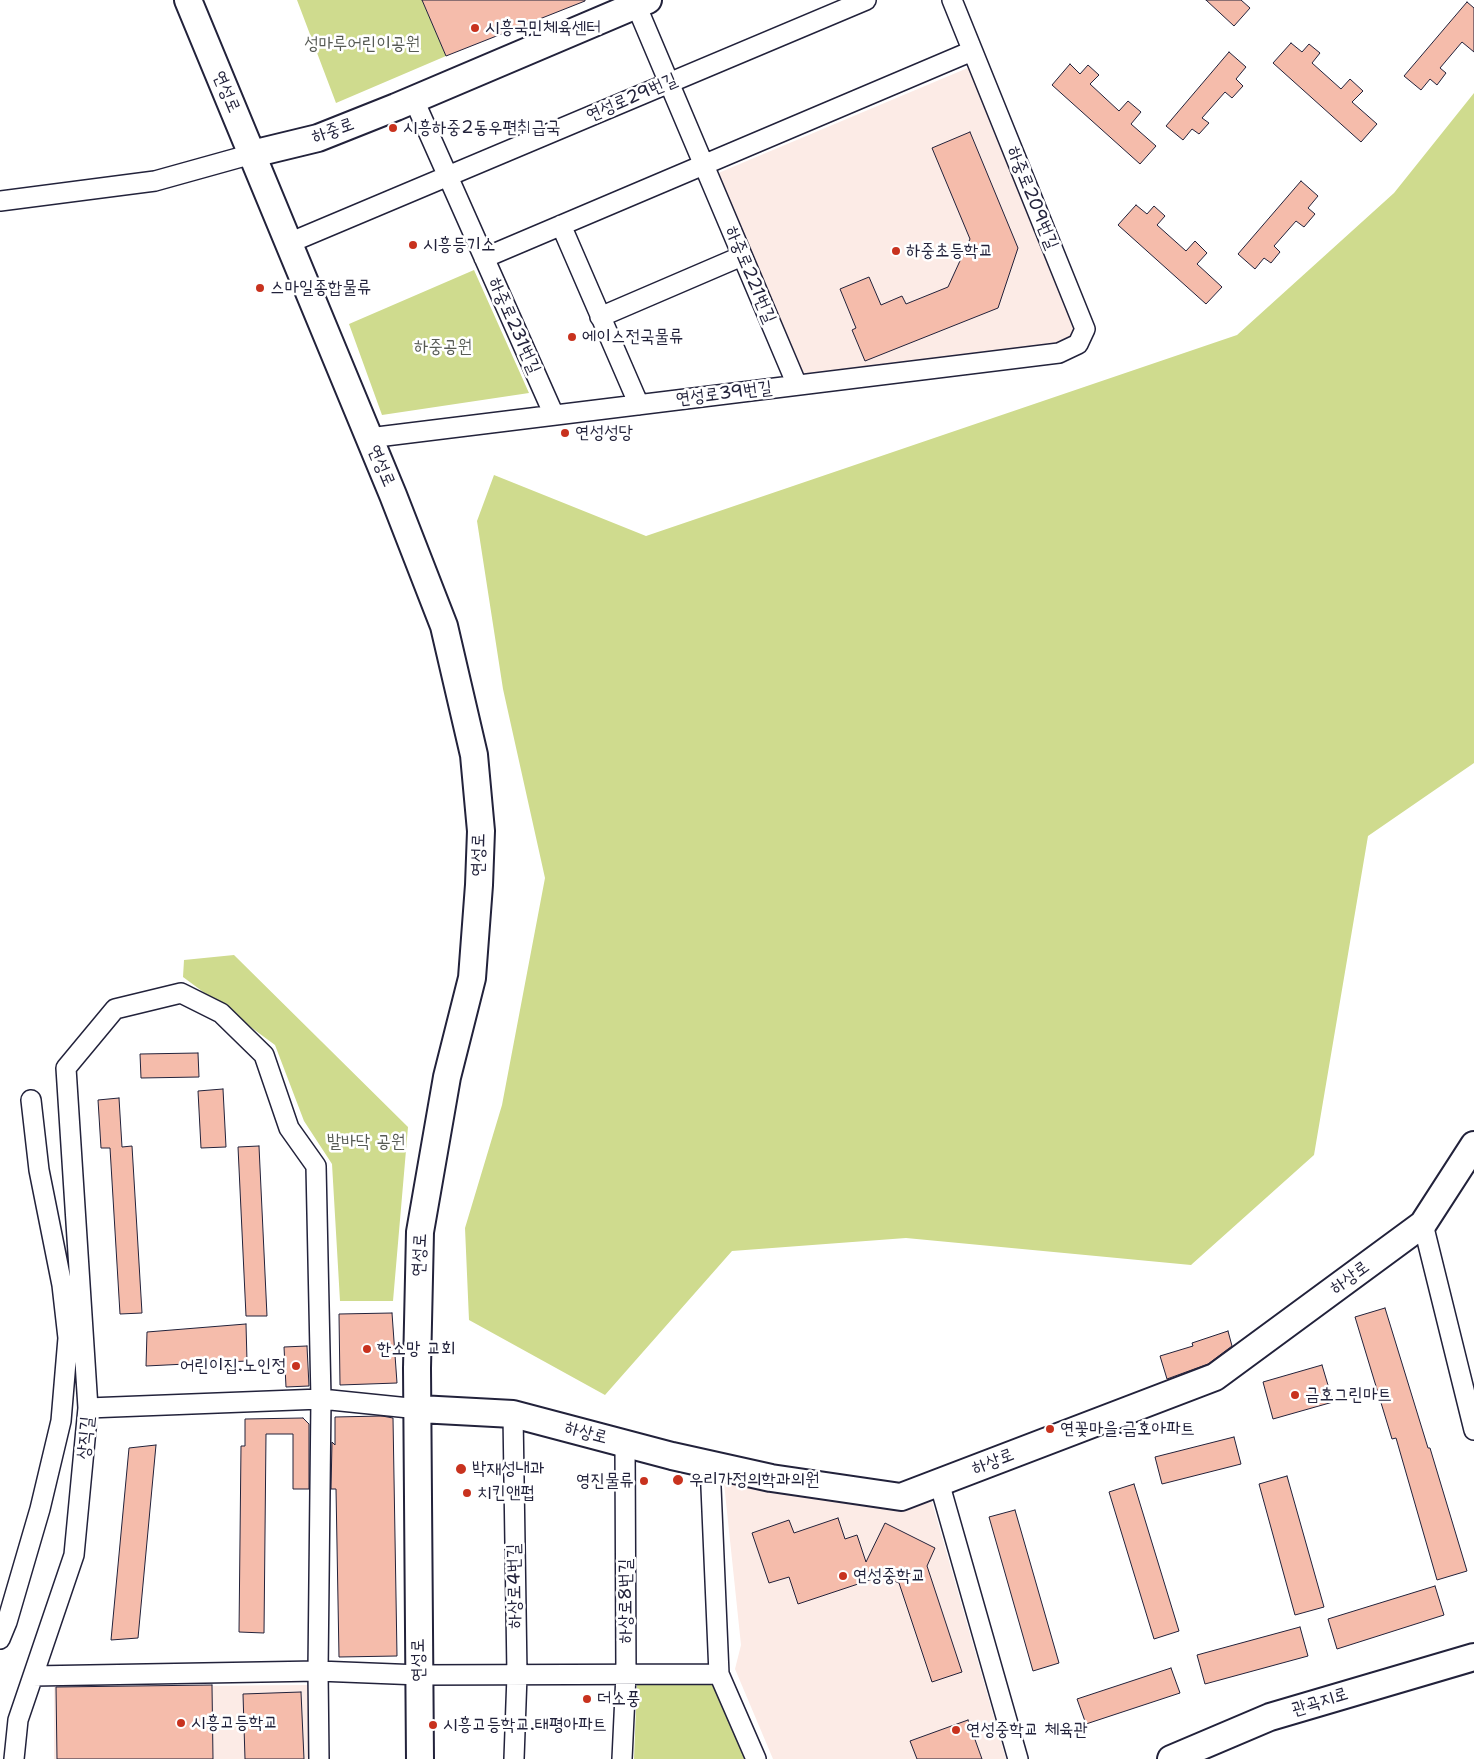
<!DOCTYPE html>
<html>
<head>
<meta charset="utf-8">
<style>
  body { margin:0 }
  canvas { display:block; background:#fff }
</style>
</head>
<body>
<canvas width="1474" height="1759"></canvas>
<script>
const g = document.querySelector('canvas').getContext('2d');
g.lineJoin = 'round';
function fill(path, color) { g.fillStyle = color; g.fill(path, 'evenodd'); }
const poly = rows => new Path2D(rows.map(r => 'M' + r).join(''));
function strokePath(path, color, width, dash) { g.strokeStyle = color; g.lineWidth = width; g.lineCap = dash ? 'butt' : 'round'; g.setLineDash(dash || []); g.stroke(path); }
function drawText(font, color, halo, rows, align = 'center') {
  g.font = font + ' "Shantell Sans","Poor Story",sans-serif'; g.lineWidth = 5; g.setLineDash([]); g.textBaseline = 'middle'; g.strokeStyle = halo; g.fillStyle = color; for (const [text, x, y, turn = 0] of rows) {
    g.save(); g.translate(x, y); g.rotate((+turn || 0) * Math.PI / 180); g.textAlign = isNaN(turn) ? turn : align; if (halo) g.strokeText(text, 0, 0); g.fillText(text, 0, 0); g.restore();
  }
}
fill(poly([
  [970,67,1076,329,1075,334,1054,346,799,376,716,174],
  [724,1483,889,1507,932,1502,1006,1759,773,1759,735,1669,741,1645],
  [309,1685,309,1759,54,1759,54,1687]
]), '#fcebe6');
fill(poly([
  [297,0,422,0,446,56,336,103],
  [1474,93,1474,763,1368,836,1314,1155,1191,1265,906,1238,732,1251,605,1395,469,1320,465,1228,502,1105,545,878,503,689,477,521,494,475,646,536,1237,335,1394,193],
  [474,270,529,393,382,415,349,324],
  [234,955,408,1127,393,1301,340,1301,332,1164,304,1121,275,1045,183,977,184,960],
  [713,1681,745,1759,634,1759,637,1683]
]), '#cfdb8e');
const building = poly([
  [422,0,585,0,585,1,446,56,422,0],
  [1206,0,1241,0,1250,8,1234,26,1206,0],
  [1467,2,1474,8,1474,52,1462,42,1440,68,1446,73,1437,85,1430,79,1421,90,1404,76,1467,2],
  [1291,43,1302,52,1309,44,1320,53,1312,63,1341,89,1350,79,1363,91,1352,102,1377,124,1361,142,1273,63,1291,43],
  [1229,52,1246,67,1236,79,1243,86,1232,98,1225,92,1202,118,1209,123,1199,134,1192,129,1183,140,1166,126,1229,52],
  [1070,64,1080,74,1088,65,1099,75,1090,84,1119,111,1128,101,1141,112,1131,124,1156,146,1140,164,1052,85,1070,64],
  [970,132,1018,248,998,308,865,361,852,330,856,328,840,289,869,277,881,305,902,296,906,304,948,287,970,239,932,148,970,132],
  [1301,181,1318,196,1308,208,1315,214,1304,227,1296,221,1274,246,1280,252,1271,263,1264,258,1255,269,1238,254,1301,181],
  [1136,205,1147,214,1154,206,1165,216,1157,225,1186,251,1195,241,1207,253,1197,264,1222,287,1206,304,1118,225,1136,205],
  [198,1053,199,1077,141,1078,140,1054,198,1053],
  [223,1089,226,1147,201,1148,198,1091,223,1089],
  [119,1098,122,1147,132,1146,142,1313,120,1314,110,1148,101,1148,98,1100,119,1098],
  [259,1146,267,1316,246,1316,238,1147,259,1146],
  [1385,1308,1428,1448,1430,1448,1467,1571,1437,1580,1396,1438,1392,1439,1355,1317,1385,1308],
  [392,1313,397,1383,340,1385,339,1314,392,1313],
  [246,1324,247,1361,146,1366,147,1332,246,1324],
  [1228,1331,1232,1346,1208,1364,1167,1379,1160,1356,1193,1346,1192,1343,1228,1331],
  [307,1346,309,1386,286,1387,284,1347,307,1346],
  [1322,1365,1333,1402,1273,1419,1263,1382,1322,1365],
  [382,1416,393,1418,397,1656,339,1657,336,1489,331,1489,332,1442,335,1445,335,1417,382,1416],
  [303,1418,309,1424,309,1489,293,1489,293,1434,266,1434,264,1633,239,1632,241,1446,245,1446,245,1419,303,1418],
  [1234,1437,1241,1464,1162,1484,1155,1457,1234,1437],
  [156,1445,138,1638,111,1640,129,1448,156,1445],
  [1287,1476,1324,1607,1295,1615,1259,1484,1287,1476],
  [1134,1484,1179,1631,1154,1639,1109,1492,1134,1484],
  [1015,1510,1059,1663,1033,1671,989,1517,1015,1510],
  [838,1518,845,1539,857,1535,866,1562,885,1523,935,1548,927,1566,962,1672,932,1682,899,1583,882,1576,798,1604,789,1577,769,1583,752,1533,789,1520,794,1533,838,1518],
  [1435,1586,1444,1615,1337,1649,1328,1619,1435,1586],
  [1300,1627,1308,1656,1205,1684,1197,1655,1300,1627],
  [1171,1668,1180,1693,1086,1724,1077,1699,1171,1668],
  [212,1685,213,1759,57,1759,56,1687,212,1685],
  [301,1692,304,1759,245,1759,243,1694,301,1692],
  [968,1720,982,1759,917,1759,910,1741,968,1720]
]);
fill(building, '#f5bcab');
strokePath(building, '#22223b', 1);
const street = poly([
  [634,0,797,385],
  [414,100,554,415],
  [0,201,155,181,252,154],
  [561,225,639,405],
  [289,243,866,0],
  [484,258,972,51],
  [600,317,742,256],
  [369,438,1059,353,1078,344,1085,329,952,0],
  [1423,1224,1474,1430],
  [88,1408,321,1399,419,1409],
  [513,1414,517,1675,514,1759],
  [939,1482,1018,1759],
  [0,1639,7,1622,40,1509,61,1421,68,1338,62,1285,39,1170,31,1100],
  [719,1674,756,1759],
  [14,1759,18,1720,74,1555,88,1408,66,1068,115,1009,181,993,221,1013,264,1055,289,1128,316,1166,321,1399,318,1671,33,1676],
  [319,1759,318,1671,420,1675,719,1674,710,1464],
  [622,1759,626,1674,625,1443]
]);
const secondary = poly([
  [188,0,393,495,444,626,474,755,481,831,479,885,472,978,447,1077,420,1232,417,1368,420,1759],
  [252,154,318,138,396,107,648,0],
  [419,1409,513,1414,672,1456,771,1478,901,1497,1215,1377,1423,1224,1474,1145],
  [1171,1759,1270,1717,1474,1657]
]);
strokePath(street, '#22223b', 22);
strokePath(secondary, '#22223b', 30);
strokePath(street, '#fff', 19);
strokePath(secondary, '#fff', 26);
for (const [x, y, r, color] of [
  [475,28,5,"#c8321e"],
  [393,128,5,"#c8321e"],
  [413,245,5,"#c8321e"],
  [896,251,5,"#c8321e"],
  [260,288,5,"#c8321e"],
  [572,337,5,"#c8321e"],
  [565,433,5,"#c8321e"],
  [367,1349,5,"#c8321e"],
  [296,1366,5,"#c8321e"],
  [1295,1395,5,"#c8321e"],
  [1050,1429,5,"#c8321e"],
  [461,1469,6,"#c8321e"],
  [678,1480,6,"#c8321e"],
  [644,1481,5,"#c8321e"],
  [467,1493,5,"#c8321e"],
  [843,1576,5,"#c8321e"],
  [587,1699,5,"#c8321e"],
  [181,1723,5,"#c8321e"],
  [433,1725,5,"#c8321e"],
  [956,1730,5,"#c8321e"]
]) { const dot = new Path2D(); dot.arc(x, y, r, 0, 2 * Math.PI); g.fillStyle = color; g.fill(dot); strokePath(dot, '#fff', 2); }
drawText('18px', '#22223b', '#fff', [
  ["시흥국민체육센터",485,28],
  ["시흥하중2동우편취급국",403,128],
  ["시흥등기소",423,245],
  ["하중초등학교",906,251],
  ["스마일종합물류",270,288],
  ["에이스전국물류",582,337],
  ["연성성당",575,433],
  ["한소망 교회",377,1349],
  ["어린이집.노인정",286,1366,"right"],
  ["금호그린마트",1305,1395],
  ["연꽃마을.금호아파트",1060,1429],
  ["박재성내과",472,1469],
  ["우리가정의학과의원",689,1480],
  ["영진물류",634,1481,"right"],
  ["치킨앤펍",477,1493],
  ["연성중학교",853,1576],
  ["더소풍",597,1699],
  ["시흥고등학교",191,1723],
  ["시흥고등학교.태평아파트",443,1725],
  ["연성중학교 체육관",966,1730]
], 'left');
drawText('18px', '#565a54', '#fff', [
  ["성마루어린이공원",362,44],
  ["하중공원",443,347],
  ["발바닥 공원",366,1142]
]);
drawText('18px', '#22223b', '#fff', [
  ["연성로",226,92,67],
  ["연성로29번길",632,98,-23],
  ["하중로",333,131,-20],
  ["하중로209번길",1032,198,68],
  ["하중로221번길",750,275,67],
  ["하중로231번길",514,326,66],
  ["연성로39번길",724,394,-7],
  ["연성로",381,466,67],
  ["연성로",479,855,-89],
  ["연성로",420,1255,-87],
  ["하상로",1350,1278,-36],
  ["하상로",586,1433,15],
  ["상직길",86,1438,-84],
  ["하상로",993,1462,-21],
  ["하상로4번길",515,1586,-91],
  ["하상로8번길",626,1601,-90],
  ["연성로",419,1660,-91],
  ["관곡지로",1320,1702,-17]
]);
</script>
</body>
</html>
